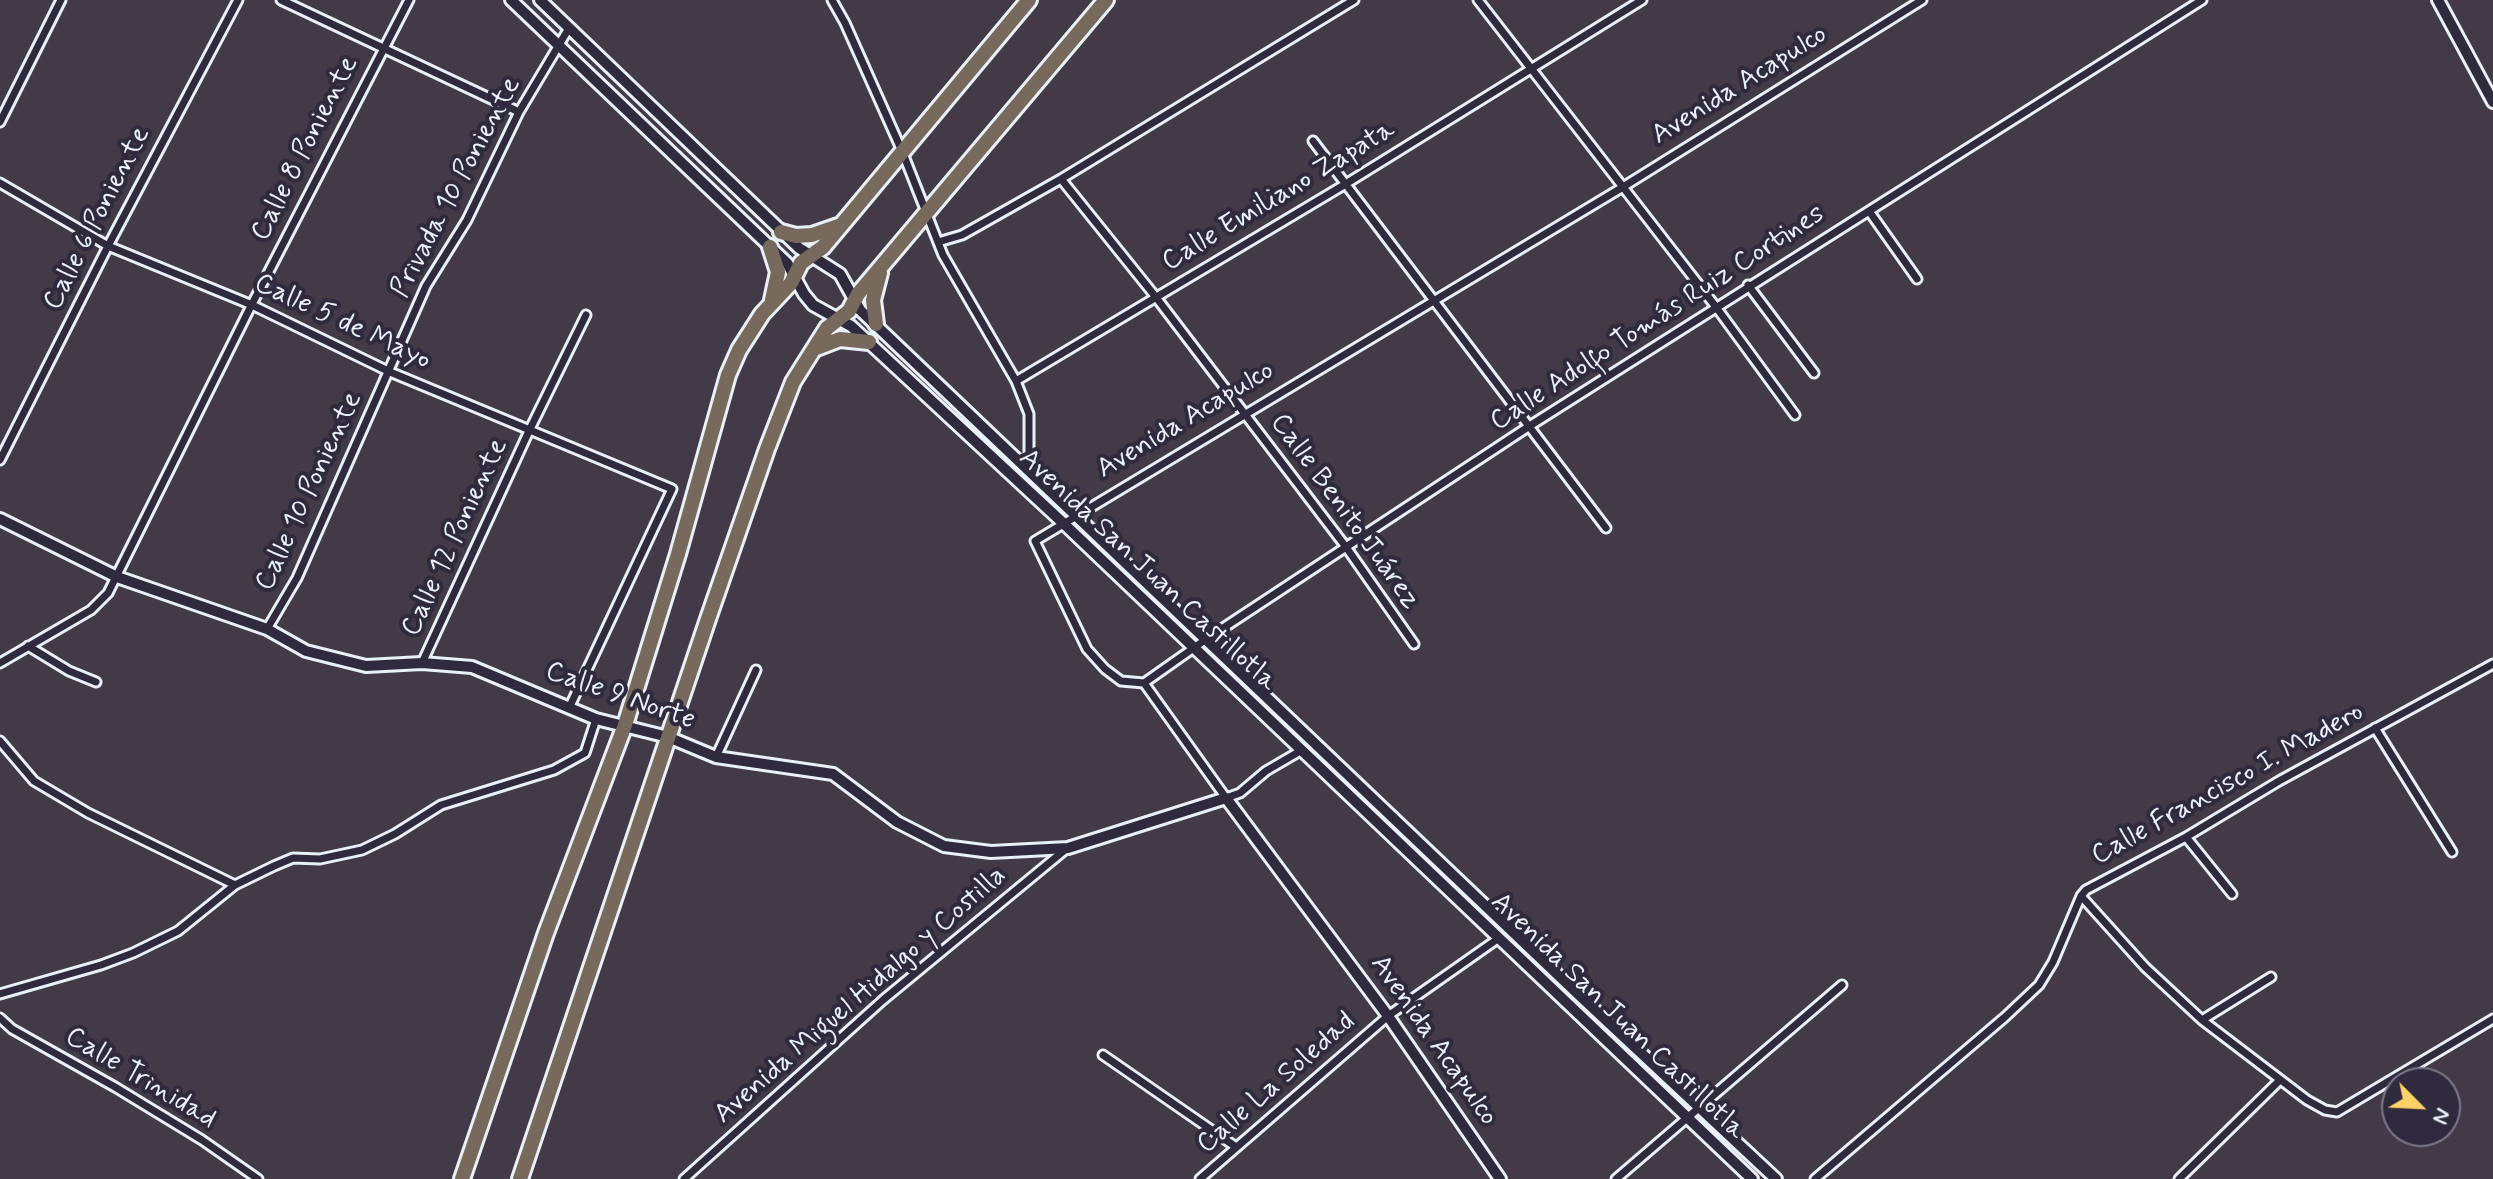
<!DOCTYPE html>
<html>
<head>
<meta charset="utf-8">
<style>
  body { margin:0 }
  #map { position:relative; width:2493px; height:1179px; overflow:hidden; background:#433a47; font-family:Mynerve,sans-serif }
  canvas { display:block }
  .north { position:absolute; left:2381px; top:1067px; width:80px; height:80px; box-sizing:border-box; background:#2f2a3d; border:2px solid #797a88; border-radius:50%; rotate:114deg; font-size:22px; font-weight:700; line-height:32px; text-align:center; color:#e8f1f8 }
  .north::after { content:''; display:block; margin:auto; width:28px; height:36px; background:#ffd166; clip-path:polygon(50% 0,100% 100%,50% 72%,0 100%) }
</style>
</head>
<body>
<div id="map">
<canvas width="2493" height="1179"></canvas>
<div class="north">N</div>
</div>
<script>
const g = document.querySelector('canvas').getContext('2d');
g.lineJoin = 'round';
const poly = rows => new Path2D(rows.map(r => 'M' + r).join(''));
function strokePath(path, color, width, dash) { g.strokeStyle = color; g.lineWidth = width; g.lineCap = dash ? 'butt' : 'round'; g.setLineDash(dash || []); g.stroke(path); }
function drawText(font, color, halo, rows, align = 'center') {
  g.font = font + ' Mynerve,sans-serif'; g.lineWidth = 8; g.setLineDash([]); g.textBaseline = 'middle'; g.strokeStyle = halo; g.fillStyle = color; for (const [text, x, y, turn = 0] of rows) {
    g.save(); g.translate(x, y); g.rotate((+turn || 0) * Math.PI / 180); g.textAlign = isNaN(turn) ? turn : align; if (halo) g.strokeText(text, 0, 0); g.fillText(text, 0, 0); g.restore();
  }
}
const street = poly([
  [281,0,519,112],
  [832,0,845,23,902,151,943,255,1016,381,1029,414,1029,471],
  [1478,0,1716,307,1795,415],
  [0,122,61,0],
  [1313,141,1606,528],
  [1061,179,1155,296,1346,547,1414,644],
  [0,183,108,246,252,305,390,372,672,489,570,706],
  [1869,211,1917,279],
  [938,242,962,235,1061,179,1354,0],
  [1748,285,1814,373],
  [1016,381,1344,185,1642,0],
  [0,460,108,246,238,0],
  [267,629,297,578,426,286,467,220,519,112,569,28],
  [28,646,69,671,96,682],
  [0,663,91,610,108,593,249,310,409,0],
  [422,663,529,431,586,315],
  [1144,683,1205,640,1528,427,2202,0],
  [1144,683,1121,681,1105,669,1087,649,1035,541,1623,187,1922,0],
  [1144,683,1226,798,1240,793,1266,771,1302,750],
  [2375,728,2452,852],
  [0,741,34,781,88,813,235,885],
  [716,757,756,670],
  [2186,837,2232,894],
  [2081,896,2145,967,2202,1020,2307,1100,2325,1110,2337,1112,2493,1019],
  [0,994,101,965,133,953,178,931,235,885,274,866,293,858,320,859,362,850,395,834,441,805,554,770,585,753,596,719],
  [0,1018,12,1029,115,1087,202,1140,258,1179],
  [2202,1020,2271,977],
  [1103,1055,1236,1147],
  [684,1179,883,1000,1066,849],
  [1200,1179,1388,1016,1499,938],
  [1616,1179,1842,985],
  [1815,1179,2005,1017,2039,985,2053,962,2081,896,2086,890,2186,837,2279,781,2493,664],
  [2179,1179,2280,1080]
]);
const secondary = poly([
  [511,0,787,263,804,294,813,305,851,326,1062,522,1752,1179],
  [540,0,799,248,840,274,860,310,1580,996,1776,1179],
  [2438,0,2493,102],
  [0,519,117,577,267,629,306,651,366,666,422,663,472,667,596,719,668,737,716,757,833,774,897,822,944,846,991,852,1068,848,1226,798,1388,1016,1500,1179]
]);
const highway = poly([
  [781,232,796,236,812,235,838,226],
  [770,247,778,272,772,300],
  [876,324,873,300,880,273],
  [814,349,840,339,869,342],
  [462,1179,546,933,625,725,678,554,728,375,739,350,762,314,791,283,801,263,823,247,1029,0],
  [520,1179,708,619,767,449,793,382,827,328,849,311,858,294,1106,0]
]);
strokePath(street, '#e8f1f8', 13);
strokePath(secondary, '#e8f1f8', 16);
strokePath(highway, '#e8f1f8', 20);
strokePath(street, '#2f2a3d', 7);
strokePath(secondary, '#2f2a3d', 10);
strokePath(highway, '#77695c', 14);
drawText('28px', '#e8f1f8', '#2f2a3d', [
  ["Avenida Acapulco",1740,86,-32],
  ["Calle 8 Poniente",306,149,-63],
  ["Privada 10 Poniente",457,188,-62],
  ["Calle Emiliano Zapata",1279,197,-31],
  ["Calle 6 Poniente",98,219,-63],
  ["Calle Adolfo Tomás Ruiz Cortines",1658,319,-33],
  ["Calle 5 de Mayo",342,323,25],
  ["Avenida Acapulco",1186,421,-31],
  ["Calle 10 Poniente",310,492,-65],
  ["Calle Benito Juárez",1344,512,54],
  ["Calle 12 Poniente",456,538,-65],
  ["Avenida San Juan Castillotla",1147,571,43],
  ["Calle 9 Norte",620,697,19],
  ["Calle Francisco I. Madero",2228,785,-29],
  ["Avenida Miguel Hidalgo y Costilla",861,996,-41],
  ["Avenida San Juan Castillotla",1617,1017,44],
  ["Avenida Acapulco",1433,1041,55],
  ["Calle Trinidad",140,1079,31],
  ["Calle La Soledad",1277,1084,-41]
]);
</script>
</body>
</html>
